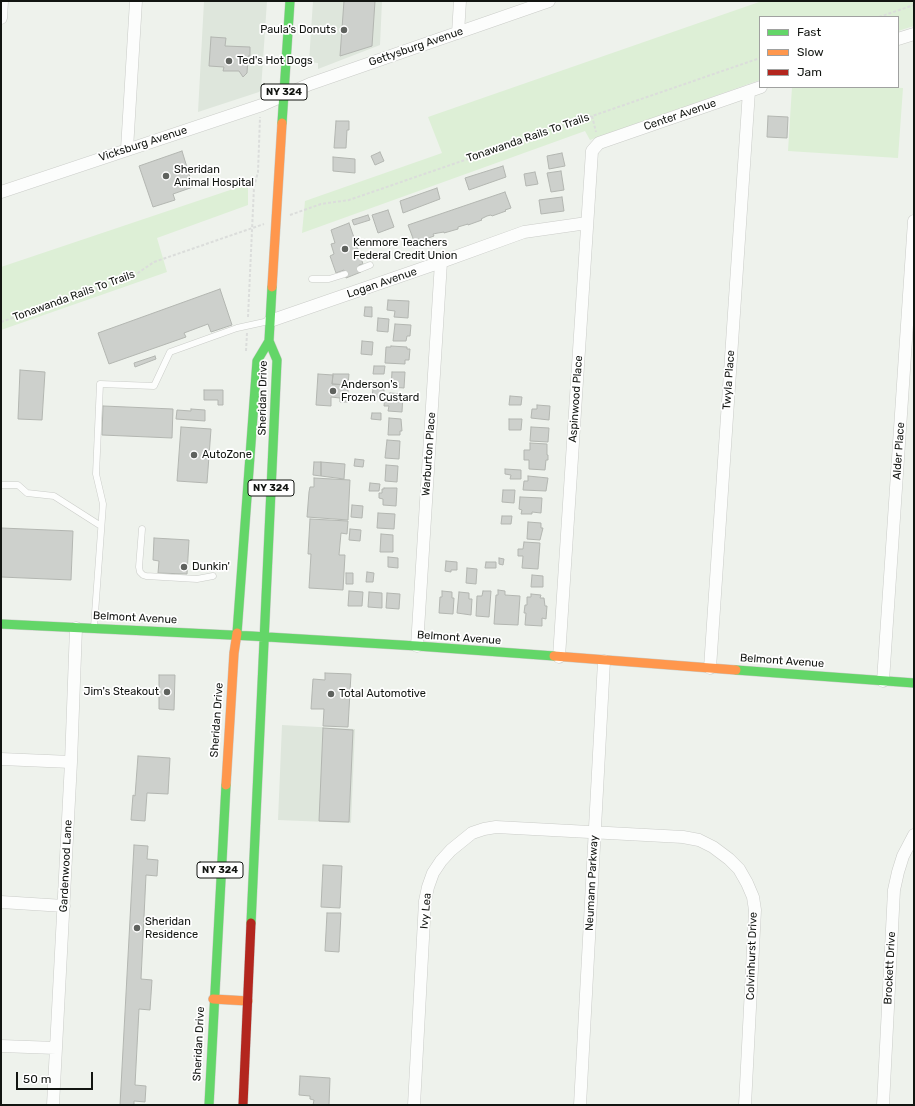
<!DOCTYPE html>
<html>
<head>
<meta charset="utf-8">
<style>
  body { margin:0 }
  #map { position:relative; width:915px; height:1106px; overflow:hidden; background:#eef2ec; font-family:Rubik,sans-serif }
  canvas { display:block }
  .frame { position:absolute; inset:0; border:2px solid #121511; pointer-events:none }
  .legend { position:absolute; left:759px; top:16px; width:140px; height:72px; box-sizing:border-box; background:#fff; border:1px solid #a0a1a0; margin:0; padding:5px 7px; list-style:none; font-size:12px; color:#121511 }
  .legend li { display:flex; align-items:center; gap:8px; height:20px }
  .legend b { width:20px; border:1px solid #a0a1a0 }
  .scale { position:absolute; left:16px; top:1072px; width:77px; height:18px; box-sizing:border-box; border:2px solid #121511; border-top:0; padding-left:5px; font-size:12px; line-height:14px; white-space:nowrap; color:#121511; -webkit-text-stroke:3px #fff; paint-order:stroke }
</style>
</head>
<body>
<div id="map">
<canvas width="915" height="1106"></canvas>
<div class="frame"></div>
<ul class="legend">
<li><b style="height:5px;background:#63d668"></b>Fast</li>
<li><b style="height:5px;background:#ff974d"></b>Slow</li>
<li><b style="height:5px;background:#b3261e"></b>Jam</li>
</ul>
<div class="scale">50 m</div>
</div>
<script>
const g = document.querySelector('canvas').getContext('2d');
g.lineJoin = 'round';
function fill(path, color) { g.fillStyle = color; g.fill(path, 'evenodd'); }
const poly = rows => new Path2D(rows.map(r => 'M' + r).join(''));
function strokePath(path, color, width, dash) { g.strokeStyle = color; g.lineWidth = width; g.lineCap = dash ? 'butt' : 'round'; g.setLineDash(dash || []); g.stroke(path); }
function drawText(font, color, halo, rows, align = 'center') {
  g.font = font + ' Rubik,sans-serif'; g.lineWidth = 3.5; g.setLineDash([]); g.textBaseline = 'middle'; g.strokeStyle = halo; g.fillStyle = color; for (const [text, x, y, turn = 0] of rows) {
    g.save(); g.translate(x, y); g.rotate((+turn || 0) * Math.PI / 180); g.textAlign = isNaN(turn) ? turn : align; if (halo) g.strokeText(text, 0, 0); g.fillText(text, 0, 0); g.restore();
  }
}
fill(poly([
  [204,1,267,1,261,90,259,92,198,112],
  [313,1,382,1,380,45,318,69,318,63,309,62],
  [282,725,355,729,351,823,278,820]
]), '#dee6dc');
fill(poly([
  [762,1,914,1,914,26,898,31,898,17,760,17,760,80,590,140,585,131,302,233,305,201,442,153,428,117],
  [792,87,874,87,903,88,898,158,788,151],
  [248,184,248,205,157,238,167,272,1,330,1,267]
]), '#ddefd6');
const building = poly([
  [344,1,375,1,372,46,340,56,344,1],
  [211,37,226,38,225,46,250,47,250,56,248,56,247,73,243,77,239,71,223,71,224,67,209,66,211,37],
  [768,116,788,117,787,138,767,137,768,116],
  [336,121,349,121,349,130,347,130,346,148,334,148,336,121],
  [182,151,193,187,173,194,175,200,153,207,139,166,182,151],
  [380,152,384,161,375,165,371,156,380,152],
  [562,153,565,166,549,169,547,156,562,153],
  [333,157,355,159,355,173,333,171,333,157],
  [503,166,506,177,469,190,465,178,503,166],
  [561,171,564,190,551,192,547,173,561,171],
  [535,172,538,184,526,186,524,174,535,172],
  [437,188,440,199,403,213,400,201,437,188],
  [505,192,511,208,505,210,506,211,492,216,491,215,487,216,481,219,482,220,468,225,468,224,458,227,458,229,444,233,444,232,438,233,433,234,434,236,420,241,419,239,414,241,408,225,505,192],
  [562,197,564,211,541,214,539,200,562,197],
  [388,210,394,227,378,233,372,215,388,210],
  [368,215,370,220,354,225,352,220,368,215],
  [349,223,363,264,359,265,361,272,346,278,344,270,336,273,330,256,334,254,331,244,335,243,331,230,349,223],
  [220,289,232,325,211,332,208,324,184,333,186,337,109,364,98,333,220,289],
  [388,300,409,301,408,318,394,317,395,311,387,310,388,300],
  [365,307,372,307,372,317,364,316,365,307],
  [378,318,389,319,388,332,377,331,378,318],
  [395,324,411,325,410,336,407,336,406,341,393,341,395,324],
  [362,341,373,342,372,355,361,354,362,341],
  [391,346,407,347,407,349,410,349,409,360,405,360,405,364,385,363,386,347,391,347,391,346],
  [155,356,156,359,135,367,134,363,155,356],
  [374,366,385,366,384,374,373,374,374,366],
  [20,370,45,372,42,420,18,419,20,370],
  [392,372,405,372,404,388,391,387,392,372],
  [318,374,333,375,332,384,348,385,348,402,340,402,340,398,331,397,331,406,316,405,318,374],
  [333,374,349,374,348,385,332,384,333,374],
  [373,389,384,389,384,397,372,397,373,389],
  [204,390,223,390,223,405,218,405,218,400,204,400,204,390],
  [390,393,403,394,402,412,388,411,389,406,384,406,385,395,390,396,390,393],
  [510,396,522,397,521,405,509,405,510,396],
  [537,405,550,406,549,420,531,418,532,409,537,409,537,405],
  [103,406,173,409,172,438,102,435,103,406],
  [191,409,205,410,205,421,176,419,177,410,191,411,191,409],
  [372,413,381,413,381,420,371,419,372,413],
  [389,418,401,419,402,431,400,431,400,435,388,435,389,418],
  [509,419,522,419,521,430,509,430,509,419],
  [181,427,211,429,207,483,177,481,181,427],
  [531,427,549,428,548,442,530,441,531,427],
  [387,440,400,441,399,459,385,458,387,440],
  [530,443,547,444,547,455,548,455,548,460,546,460,545,470,529,469,529,460,524,460,524,450,530,450,530,443],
  [355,459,364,460,363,467,354,466,355,459],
  [314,462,321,462,321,476,313,475,314,462],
  [321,462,345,464,344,479,321,476,321,462],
  [386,465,398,466,397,482,385,481,386,465],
  [505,469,521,470,521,479,510,479,511,475,505,474,505,469],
  [528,476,548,478,546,491,523,490,524,481,528,481,528,476],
  [314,478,350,480,348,520,307,517,309,492,310,487,314,487,314,478],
  [370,483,380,484,379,491,369,491,370,483],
  [384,488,397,488,396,506,383,505,383,499,379,498,379,493,382,493,382,489,384,489,384,488],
  [503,490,515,490,514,503,502,502,503,490],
  [520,497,542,498,541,513,532,512,532,514,521,514,522,510,519,509,520,497],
  [352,505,363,506,362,518,351,517,352,505],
  [378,513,395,514,394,529,377,528,378,513],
  [502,516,512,516,511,524,501,524,502,516],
  [310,519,348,521,347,534,341,533,339,555,345,555,343,590,309,588,311,554,308,554,310,519],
  [528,522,541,523,541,528,543,528,540,540,527,539,528,522],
  [1,528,73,531,71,580,1,577,1,528],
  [350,529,361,530,360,541,349,540,350,529],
  [381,534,393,535,393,552,380,552,381,534],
  [154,538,189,540,187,574,158,573,159,561,153,560,154,538],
  [524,542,540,543,538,569,522,568,523,556,518,556,518,549,523,549,524,542],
  [388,557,398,558,398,568,388,567,388,557],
  [499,558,504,559,503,565,499,564,499,558],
  [446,561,457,562,457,570,451,570,451,572,445,571,446,561],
  [486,562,496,562,496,568,485,568,486,562],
  [467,568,477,569,476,584,466,583,467,568],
  [367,572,374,573,373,582,366,582,367,572],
  [346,573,353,573,353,584,346,584,346,573],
  [532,575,543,576,543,587,531,587,532,575],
  [498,590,505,591,505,595,520,596,518,625,494,624,496,595,498,595,498,590],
  [349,591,363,592,362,606,348,606,349,591],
  [442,591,452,592,452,598,454,598,453,614,439,613,440,597,442,597,442,591],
  [483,591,491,591,489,617,476,616,477,596,482,596,483,591],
  [369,592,382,593,382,608,368,607,369,592],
  [459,592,469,593,469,599,472,599,471,615,457,613,459,592],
  [387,593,400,594,399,609,386,608,387,593],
  [531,594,541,595,540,598,544,598,545,606,547,606,546,619,542,618,542,626,525,625,526,613,524,613,525,605,527,605,527,597,531,597,531,594],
  [325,673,351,674,348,727,323,726,324,709,311,709,313,679,325,680,325,673],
  [159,675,175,675,174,710,159,709,159,675],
  [323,728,353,730,349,822,319,821,323,728],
  [138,756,170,758,168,794,147,793,145,821,131,820,133,795,135,796,138,756],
  [134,845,148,846,147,859,158,860,157,876,146,875,141,979,152,980,150,1010,139,1009,135,1085,146,1086,145,1102,134,1101,134,1105,120,1105,134,845],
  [323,865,342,866,340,908,321,907,323,865],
  [327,913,341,913,339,952,325,951,327,913],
  [300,1076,330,1078,329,1105,313,1105,314,1100,310,1099,310,1096,299,1095,300,1076]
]);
fill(building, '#cdd0cc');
strokePath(building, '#b3b6b1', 1);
const lane = poly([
  [360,269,370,265],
  [312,279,329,279,345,274],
  [1,485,18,485,27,493,54,496,101,526],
  [142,529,139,567,140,572,143,575,146,576,197,579,213,576],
  [94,627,103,504,96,474,100,384,154,386,170,352,237,328,269,321]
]);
const street = poly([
  [1,18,2,1],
  [458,33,460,1],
  [898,39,914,34],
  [127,149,136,1],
  [1,192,262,105,310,84,549,1],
  [270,321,441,262,524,232,587,223],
  [417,646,441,262],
  [559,657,592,151,599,143,761,87],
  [710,668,749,91],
  [883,681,914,221],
  [1,759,71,762],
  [1,902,64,906],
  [1,1046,56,1048],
  [53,1105,71,762,76,628],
  [414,1105,425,901,428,887,433,873,441,861,451,850,472,833,484,829,496,827,683,837,699,840,713,847,729,859,739,869,747,883,753,897,755,910,745,1105],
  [580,1105,604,661],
  [883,1105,894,890,898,872,903,856,914,835]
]);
const fast = poly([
  [282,123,290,1],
  [1,624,251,636,417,646,554,656],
  [237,633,257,361,269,341,272,287],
  [736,670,914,683],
  [251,923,277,360,269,341],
  [209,1105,226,785]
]);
const slow = poly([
  [272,287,282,123],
  [554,656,736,670],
  [226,785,234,653,237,633],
  [213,999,248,1001]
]);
const jam = poly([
  [243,1105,251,923]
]);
strokePath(lane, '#caccc8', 7);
strokePath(street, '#caccc8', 13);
strokePath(fast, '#caccc8', 10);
strokePath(slow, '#caccc8', 10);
strokePath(jam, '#caccc8', 10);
strokePath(poly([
  [879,17,914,5],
  [592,116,596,132],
  [290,215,321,204,349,200,760,58],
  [248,317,254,187,258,172,260,117],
  [1,322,135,275,154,262,264,224],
  [246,351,247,333]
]), '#dbdddb', 2, [3, 2]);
strokePath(lane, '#fcfdfc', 6);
strokePath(street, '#fcfdfc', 12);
strokePath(fast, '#63d668', 9);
strokePath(slow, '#ff974d', 9);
strokePath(jam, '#b3261e', 9);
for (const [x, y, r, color] of [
  [344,30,4,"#5f625e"],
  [229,61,4,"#5f625e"],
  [166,176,4,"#5f625e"],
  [345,249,4,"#5f625e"],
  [333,391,4,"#5f625e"],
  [194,455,4,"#5f625e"],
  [184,567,4,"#5f625e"],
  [167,692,4,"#5f625e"],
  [331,694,4,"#5f625e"],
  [137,928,4,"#5f625e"]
]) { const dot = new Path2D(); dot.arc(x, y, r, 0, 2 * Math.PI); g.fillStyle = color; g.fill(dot); strokePath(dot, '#fff', 1.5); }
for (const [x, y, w] of [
  [284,92,46],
  [271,488,46],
  [220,870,46]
]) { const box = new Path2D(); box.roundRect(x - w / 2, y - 8, w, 16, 3); g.fillStyle = '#fff'; g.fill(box); strokePath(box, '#121511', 1); }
drawText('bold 10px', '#121511', null, [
  ["NY 324",284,92],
  ["NY 324",271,488],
  ["NY 324",220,870]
]);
drawText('11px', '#121511', '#fff', [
  ["Paula's Donuts",336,30,"right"],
  ["Ted's Hot Dogs",237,61],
  ["Sheridan",174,170],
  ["Animal Hospital",174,183],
  ["Kenmore Teachers",353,243],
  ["Federal Credit Union",353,256],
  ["Anderson's",341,385],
  ["Frozen Custard",341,398],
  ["AutoZone",202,455],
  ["Dunkin'",192,567],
  ["Jim's Steakout",159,692,"right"],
  ["Total Automotive",339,694],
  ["Sheridan",145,922],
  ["Residence",145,935]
], 'left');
drawText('11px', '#121511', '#fff', [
  ["Gettysburg Avenue",416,47,-19],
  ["Center Avenue",680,115,-19],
  ["Tonawanda Rails To Trails",528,138,-19],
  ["Vicksburg Avenue",143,144,-18],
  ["Logan Avenue",382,283,-19],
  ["Tonawanda Rails To Trails",74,296,-20],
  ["Twyla Place",729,380,-86],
  ["Sheridan Drive",263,398,-89],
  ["Aspinwood Place",576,399,-86],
  ["Alder Place",899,451,-86],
  ["Warburton Place",429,454,-86],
  ["Belmont Avenue",135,618,3],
  ["Belmont Avenue",459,638,4],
  ["Belmont Avenue",782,661,4],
  ["Sheridan Drive",217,720,-86],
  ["Gardenwood Lane",66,866,-87],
  ["Neumann Parkway",592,883,-87],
  ["Ivy Lea",426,911,-85],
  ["Colvinhurst Drive",752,956,-88],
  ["Brockett Drive",890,968,-87],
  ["Sheridan Drive",199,1044,-87]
]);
</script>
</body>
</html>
